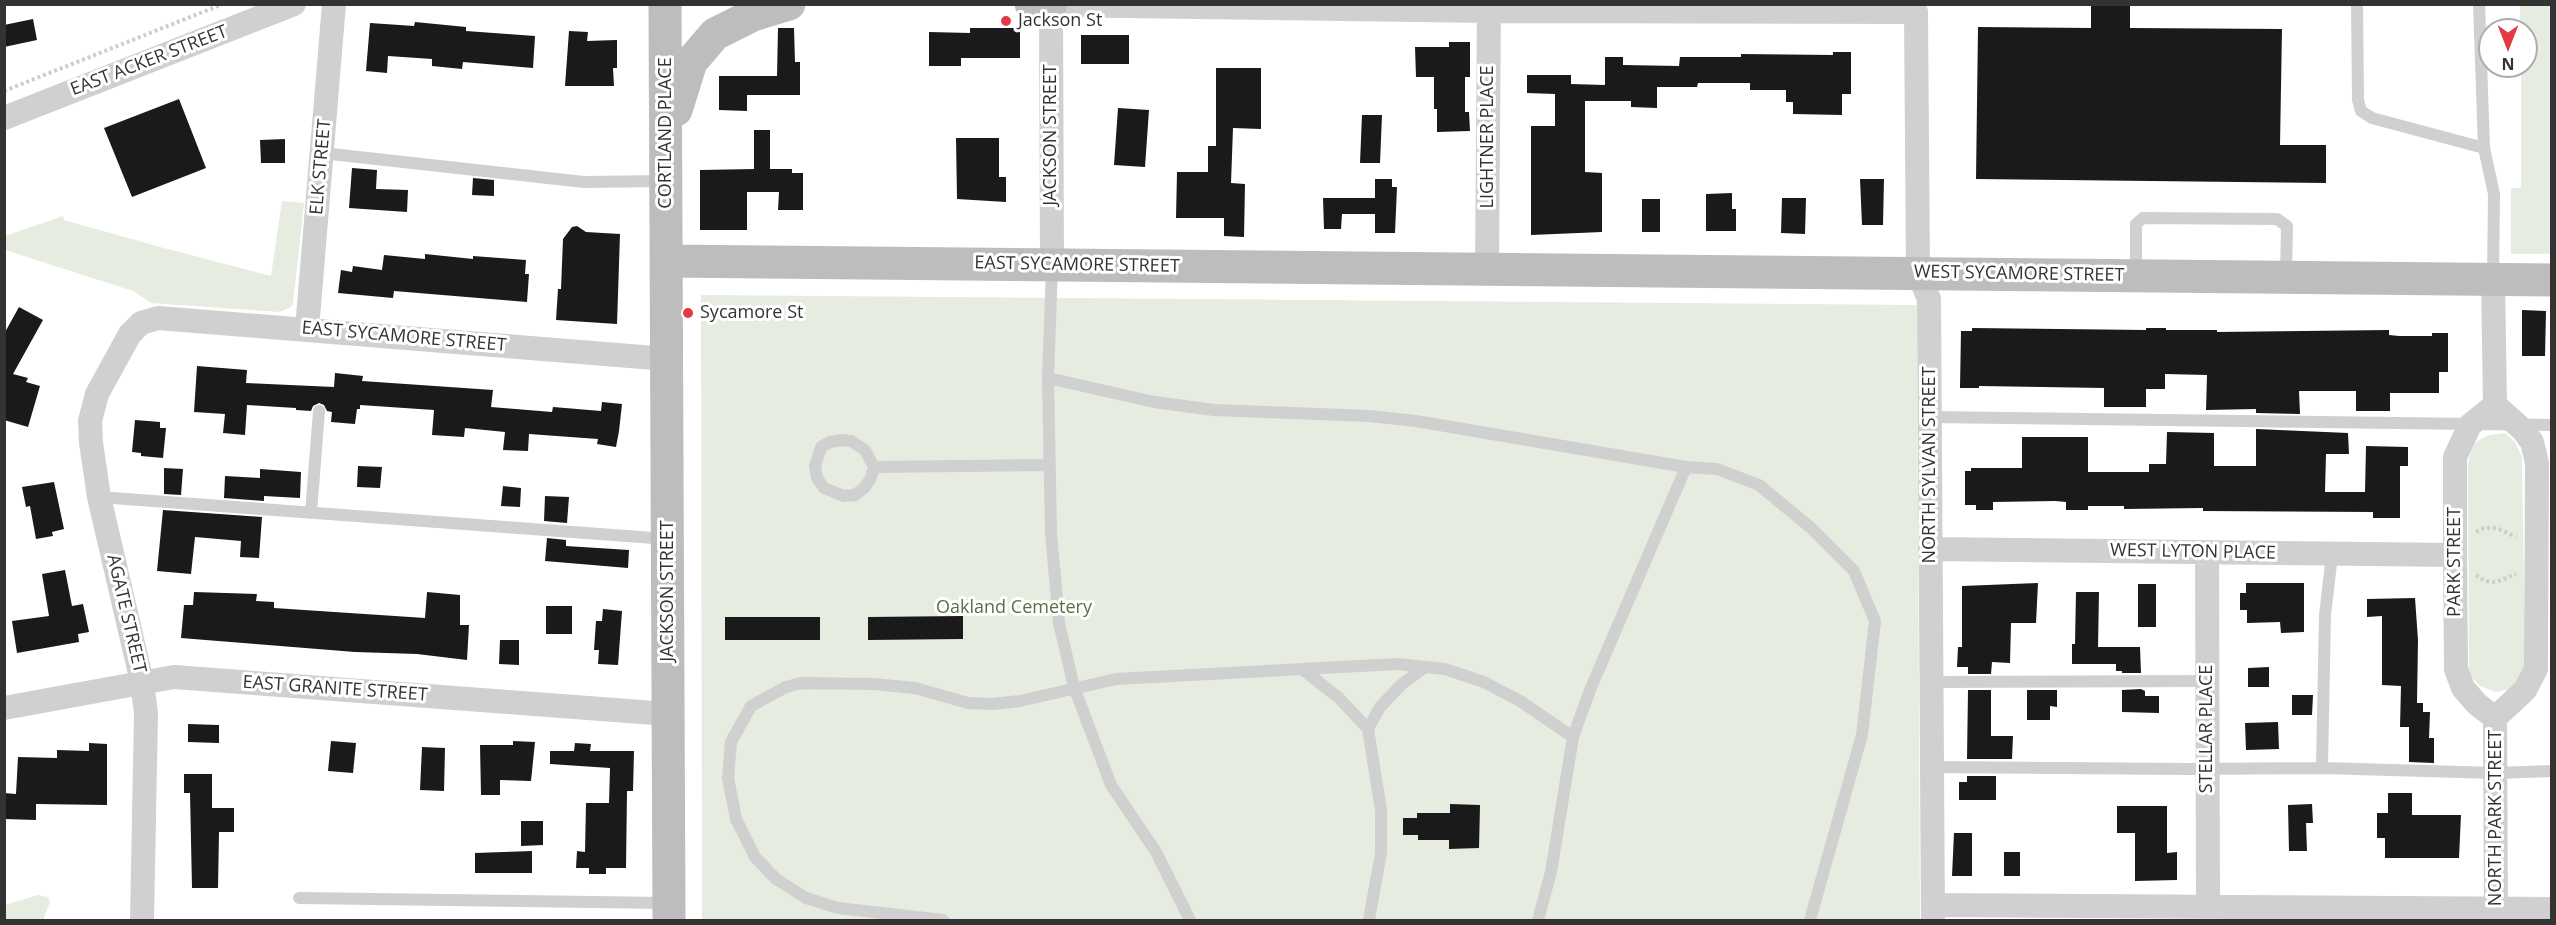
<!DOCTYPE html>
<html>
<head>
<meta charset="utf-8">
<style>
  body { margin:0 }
  #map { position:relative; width:2556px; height:925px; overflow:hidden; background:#fff; font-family:"Open Sans",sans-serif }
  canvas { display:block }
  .frame { position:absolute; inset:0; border:6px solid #333; pointer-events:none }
  .north { position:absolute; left:2478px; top:18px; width:60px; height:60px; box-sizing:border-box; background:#fff; border:2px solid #adadad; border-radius:50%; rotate:180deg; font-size:16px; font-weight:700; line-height:24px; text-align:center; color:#333 }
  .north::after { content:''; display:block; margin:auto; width:21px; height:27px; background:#e63946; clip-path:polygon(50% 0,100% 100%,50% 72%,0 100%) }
</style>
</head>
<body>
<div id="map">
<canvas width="2556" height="925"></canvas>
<div class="frame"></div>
<div class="north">N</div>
</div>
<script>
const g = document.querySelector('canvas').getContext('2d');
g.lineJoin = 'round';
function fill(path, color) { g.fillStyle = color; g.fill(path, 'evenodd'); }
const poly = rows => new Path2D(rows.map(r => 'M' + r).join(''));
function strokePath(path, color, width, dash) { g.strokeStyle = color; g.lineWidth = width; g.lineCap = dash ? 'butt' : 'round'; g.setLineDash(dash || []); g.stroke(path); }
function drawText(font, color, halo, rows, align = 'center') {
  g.font = font + ' "Open Sans",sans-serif'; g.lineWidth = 6; g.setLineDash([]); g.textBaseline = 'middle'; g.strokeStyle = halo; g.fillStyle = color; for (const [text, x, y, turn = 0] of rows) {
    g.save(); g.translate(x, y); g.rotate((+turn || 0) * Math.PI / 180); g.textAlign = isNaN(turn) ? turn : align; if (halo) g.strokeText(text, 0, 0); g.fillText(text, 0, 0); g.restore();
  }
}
fill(poly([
  [2520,5,2550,5,2551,9,2551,254,2511,254,2511,188,2521,188,2521,66,2526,66,2526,30,2520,30],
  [282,201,304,203,293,303,291,307,280,312,151,303,133,291,5,250,5,236,63,216,64,220,160,247,271,276],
  [701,295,1917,305,1920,920,702,920],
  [2505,433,2515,442,2522,457,2525,663,2524,671,2511,689,2496,692,2480,686,2471,676,2469,668,2468,467,2470,453,2476,442,2489,435],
  [38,895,48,897,50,902,43,920,5,920,5,905]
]), '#e6ecdf');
fill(poly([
  [2091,4,2130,4,2130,28,2282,29,2280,145,2326,145,2326,183,1976,179,1978,27,2091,28],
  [33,19,37,40,4,47,4,25],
  [415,22,466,27,466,31,535,36,533,68,463,62,462,69,432,66,432,59,388,56,387,73,366,71,370,23,414,26],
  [778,28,794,28,795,62,800,62,800,95,747,95,747,111,719,110,719,76,777,76],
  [970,28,1020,28,1020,58,961,58,961,66,929,66,929,32,970,33],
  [569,31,588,32,587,41,617,40,617,68,613,68,614,86,565,86],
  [1081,35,1129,35,1129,64,1081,64],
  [1449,42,1470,42,1470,77,1465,77,1465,112,1469,112,1470,131,1437,132,1437,109,1434,109,1434,77,1416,77,1415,47,1449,47],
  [1833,52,1851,52,1851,94,1842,94,1842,115,1793,114,1793,102,1786,102,1786,90,1750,90,1750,83,1698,83,1697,87,1657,87,1657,108,1631,107,1631,101,1585,101,1585,172,1602,173,1602,232,1531,235,1531,126,1555,126,1555,94,1527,93,1527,75,1571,75,1571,84,1605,85,1605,57,1623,57,1623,65,1679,66,1680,57,1741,57,1741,54,1833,55],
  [1216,68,1261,68,1261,129,1233,128,1231,183,1245,184,1244,237,1224,236,1224,218,1176,218,1177,172,1208,172,1208,146,1216,146],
  [179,99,206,168,132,197,104,128],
  [1118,108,1149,110,1145,167,1114,165],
  [1362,115,1382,115,1380,163,1360,163],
  [754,130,770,130,770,169,792,169,792,173,803,173,803,210,778,210,779,192,747,192,747,230,700,230,700,170,754,169],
  [956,138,999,138,999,177,1006,177,1006,202,957,199],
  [285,139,285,163,261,163,260,140],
  [352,168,377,170,376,189,408,190,407,212,349,208],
  [473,178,494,180,494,196,472,195],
  [1375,179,1392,179,1392,187,1397,187,1395,233,1375,233,1375,214,1342,214,1341,229,1324,229,1323,198,1375,198],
  [1860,179,1884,179,1883,225,1862,225],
  [1732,193,1732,209,1736,209,1736,231,1706,231,1706,194],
  [1782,198,1806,198,1805,234,1781,233],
  [1642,199,1660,199,1660,232,1642,232],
  [577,226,586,232,620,234,617,324,556,320,558,289,561,289,563,239,572,227],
  [425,254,473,259,473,256,526,260,525,274,529,274,527,302,394,291,393,298,338,293,341,270,352,272,353,266,382,270,384,255,425,259],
  [19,307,43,320,13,374,28,378,26,382,40,386,28,427,4,420,4,334],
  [2522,310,2546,311,2545,356,2522,356],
  [1972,328,2146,330,2146,328,2166,328,2166,330,2217,330,2217,332,2389,330,2389,335,2399,336,2432,336,2432,333,2448,333,2448,372,2439,372,2439,393,2390,393,2390,411,2356,411,2356,391,2299,391,2300,414,2256,413,2256,409,2206,410,2207,375,2165,374,2165,389,2146,389,2146,407,2104,407,2104,388,1979,386,1979,388,1960,388,1961,331,1972,331],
  [197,366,247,370,246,383,334,387,335,373,363,376,362,381,493,390,491,407,552,412,553,407,601,411,602,402,622,404,619,431,616,447,597,444,598,439,529,434,528,451,503,450,505,432,465,428,464,437,432,435,434,410,360,405,360,409,357,409,355,424,331,422,332,412,327,411,324,405,319,403,313,406,311,411,296,410,296,408,247,405,245,435,223,433,225,414,194,412],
  [135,420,160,422,160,428,166,428,163,458,141,456,141,453,132,452],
  [2256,429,2348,433,2349,454,2326,454,2325,492,2365,492,2366,446,2408,447,2408,466,2400,466,2400,518,2373,518,2373,512,2203,511,2203,508,2124,509,2124,506,2088,506,2088,510,2066,510,2066,502,2055,501,1993,502,1993,510,1976,510,1976,505,1965,505,1965,471,1971,471,1971,468,2022,468,2022,437,2088,437,2088,472,2149,472,2149,464,2166,464,2167,432,2214,433,2214,466,2256,466],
  [358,466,382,467,380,488,357,487],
  [164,468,183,469,181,495,164,494],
  [260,469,301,472,300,498,264,496,264,501,224,498,225,476,260,478],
  [54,482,64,529,52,532,53,536,36,539,30,506,26,507,22,487],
  [503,486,521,488,520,507,501,506],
  [545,496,569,497,567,523,544,521],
  [163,510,262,517,259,558,240,557,241,541,195,537,191,574,157,571],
  [547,538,566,540,566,546,629,550,628,568,545,561],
  [65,570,72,606,83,604,89,632,78,634,79,642,17,653,12,621,49,616,42,574],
  [2038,583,2036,623,2011,623,2010,663,1992,662,1991,674,1968,674,1968,667,1957,667,1958,647,1962,647,1962,586],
  [2246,583,2304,583,2304,632,2281,633,2280,622,2247,623,2247,610,2240,610,2240,593,2246,593],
  [2138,584,2156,584,2156,627,2138,627],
  [194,592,257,594,256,601,274,602,274,608,425,618,427,592,460,595,460,625,469,625,467,660,417,654,355,652,181,638,184,605,193,605],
  [2076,592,2099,592,2098,647,2140,647,2141,673,2122,673,2122,671,2116,671,2116,664,2072,664,2072,644,2075,644],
  [2415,598,2418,640,2417,703,2423,703,2423,712,2430,712,2429,738,2434,738,2434,763,2409,762,2409,727,2400,727,2401,686,2382,685,2382,616,2367,617,2367,599],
  [546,606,572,606,572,634,546,634],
  [603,609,622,611,618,665,598,664,599,650,594,650,596,621,602,621],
  [963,616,963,639,868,640,868,617],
  [725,617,820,617,820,640,725,640],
  [500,640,519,640,519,665,499,664],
  [2269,667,2269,687,2248,687,2248,668],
  [2141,689,2145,691,2145,696,2159,696,2159,713,2122,712,2122,690],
  [1968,690,1991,690,1991,736,2013,736,2012,759,1967,759],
  [2027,690,2057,690,2057,707,2050,706,2050,720,2027,720],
  [2292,695,2313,695,2312,715,2292,715],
  [2278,722,2279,749,2246,750,2245,723],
  [188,724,219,725,219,743,188,742],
  [331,741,356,743,353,773,328,771],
  [513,741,535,742,531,781,500,780,500,795,481,795,480,745,513,745],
  [89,743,107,744,107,805,36,804,36,820,4,819,4,793,16,794,18,757,57,758,57,750,89,751],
  [575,743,591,744,590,751,634,751,633,791,627,791,626,868,606,868,606,874,589,874,589,868,576,868,577,851,585,852,586,803,609,803,610,768,550,764,550,751,574,751],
  [422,747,445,748,444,791,420,790],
  [184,774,212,774,212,808,234,808,234,832,219,832,218,888,192,888,190,793,184,793],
  [1967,776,1996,776,1996,800,1959,800,1959,782,1967,782],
  [2388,793,2412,793,2412,815,2461,815,2459,858,2385,858,2385,838,2377,838,2377,813,2388,813],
  [1450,804,1480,805,1479,848,1449,849,1449,840,1418,840,1418,835,1403,835,1403,818,1417,818,1417,813,1450,813],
  [2312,804,2313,823,2306,823,2307,851,2289,851,2288,805],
  [2117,806,2167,806,2167,853,2177,852,2177,880,2135,881,2135,833,2117,833],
  [521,821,543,821,543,845,521,846],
  [1954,833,1972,833,1972,876,1952,876],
  [532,851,532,873,475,873,475,853],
  [2004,852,2020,852,2020,876,2004,876]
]), '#1a1a1a');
strokePath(poly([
  [4,91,223,4],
  [2476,532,2484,528,2497,528,2516,537],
  [2476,575,2485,581,2496,582,2516,574]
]), '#cdcdcd', 4, [3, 3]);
strokePath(poly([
  [2357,4,2358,100,2361,111,2372,118,2484,148],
  [2479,4,2484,148,2494,194,2493,278],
  [322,153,584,182,664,181],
  [1052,265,1048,378,1051,533,1059,623,1074,687,1111,785,1156,852,1190,920],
  [2136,275,2136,224,2143,218,2277,219,2287,226,2286,276],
  [1048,378,1154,402,1214,410,1369,416,1416,421,1686,467,1717,469,1759,485,1810,527,1854,571,1875,621,1862,735,1810,920],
  [1930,417,2552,425],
  [874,467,871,478,864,488,855,495,844,496,824,488,817,478,815,466,821,447,830,442,842,440,851,441,865,450,874,467,1050,465],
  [99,497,667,539],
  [311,513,319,411],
  [1302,669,1339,698,1368,729,1381,810,1381,853,1369,920],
  [1931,682,2207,681],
  [1368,729,1380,707,1401,685,1425,667],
  [1932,767,2185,769,2322,768,2496,773,2552,771],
  [2322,768,2325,615,2332,555],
  [299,898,667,903],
  [943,920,838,908,806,898,776,879,755,857,736,819,728,778,731,742,751,706,786,687,801,683,874,684,915,688,968,703,992,704,1020,701,1116,679,1397,664,1445,669,1484,682,1520,701,1573,737],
  [1538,920,1551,872,1573,737,1590,690,1686,467]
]), '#d0d0d0', 12);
strokePath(poly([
  [4,118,294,4],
  [1052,265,1051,5,1489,11,1916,12,1918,273,1929,299,1933,920],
  [1487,269,1489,4],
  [2493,279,2495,405,2523,430,2532,442,2537,463,2536,669,2525,690,2495,718],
  [307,329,334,4],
  [2495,405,2470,425,2455,457,2455,555,2456,669,2463,688,2477,704,2495,718],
  [1930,549,2455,555],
  [2207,552,2208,906],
  [4,708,174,677,668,714],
  [2495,718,2496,920],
  [1933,905,2552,909],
  [142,920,146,713,142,682,99,497,91,443,90,421,97,394,130,334,141,323,158,318,667,359]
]), '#d0d0d0', 24);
strokePath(poly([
  [665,4,669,920],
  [1031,4,1051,4],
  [676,110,691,62,715,34,753,15,789,4],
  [667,261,2552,280]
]), '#bdbdbd', 33);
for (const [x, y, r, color] of [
  [1006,21,6,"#e63946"],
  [688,313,6,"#e63946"]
]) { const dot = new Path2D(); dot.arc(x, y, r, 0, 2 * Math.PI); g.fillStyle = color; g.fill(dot); strokePath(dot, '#fff', 2); }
drawText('18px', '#333', '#fff', [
  ["Jackson St",1018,21],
  ["Sycamore St",700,313]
], 'left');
drawText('18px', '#333', '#fff', [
  ["EAST ACKER STREET",149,61,-21],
  ["CORTLAND PLACE",666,133,-90],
  ["JACKSON STREET",1051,135,-90],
  ["LIGHTNER PLACE",1488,137,-90],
  ["ELK STREET",321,167,-85],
  ["EAST SYCAMORE STREET",1077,265,1],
  ["WEST SYCAMORE STREET",2019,274,1],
  ["EAST SYCAMORE STREET",404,337,5],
  ["NORTH SYLVAN STREET",1930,465,-90],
  ["WEST LYTON PLACE",2193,552,1],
  ["PARK STREET",2455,562,-90],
  ["JACKSON STREET",668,591,-90],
  ["AGATE STREET",126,614,77],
  ["EAST GRANITE STREET",335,689,4],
  ["STELLAR PLACE",2207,729,-90],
  ["NORTH PARK STREET",2496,818,-90]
]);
drawText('18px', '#56703f', '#fff', [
  ["Oakland Cemetery",1014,608]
]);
</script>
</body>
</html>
